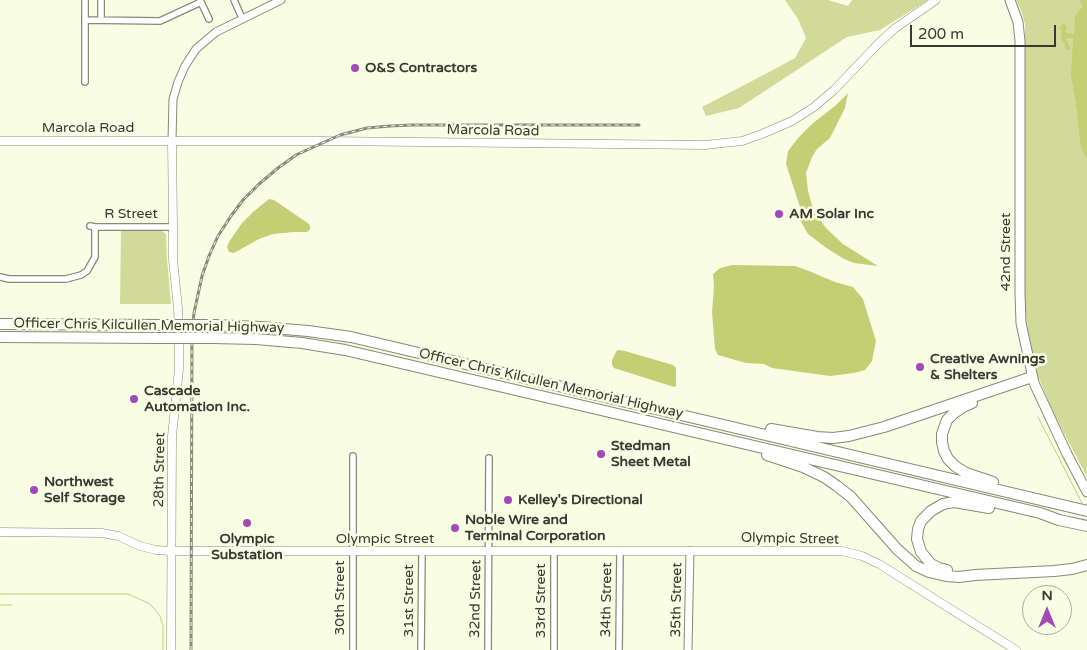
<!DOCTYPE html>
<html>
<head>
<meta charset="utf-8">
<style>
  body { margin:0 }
  #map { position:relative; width:1087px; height:650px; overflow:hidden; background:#f9fde3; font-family:"Varela Round",sans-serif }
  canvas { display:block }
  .north { position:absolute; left:1022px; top:585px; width:50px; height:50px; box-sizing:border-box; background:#f9fde3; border:1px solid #acaf9b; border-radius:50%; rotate:0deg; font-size:14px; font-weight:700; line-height:20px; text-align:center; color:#383930 }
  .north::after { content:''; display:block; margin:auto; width:18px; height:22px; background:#a34ab6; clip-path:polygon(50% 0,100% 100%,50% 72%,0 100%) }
  .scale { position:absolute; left:910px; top:25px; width:146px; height:22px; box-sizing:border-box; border:2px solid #383930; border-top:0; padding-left:6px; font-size:15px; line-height:18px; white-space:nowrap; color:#383930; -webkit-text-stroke:4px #f9fde3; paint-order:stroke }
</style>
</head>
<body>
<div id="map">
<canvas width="1087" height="650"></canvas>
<div class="north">N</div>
<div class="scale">200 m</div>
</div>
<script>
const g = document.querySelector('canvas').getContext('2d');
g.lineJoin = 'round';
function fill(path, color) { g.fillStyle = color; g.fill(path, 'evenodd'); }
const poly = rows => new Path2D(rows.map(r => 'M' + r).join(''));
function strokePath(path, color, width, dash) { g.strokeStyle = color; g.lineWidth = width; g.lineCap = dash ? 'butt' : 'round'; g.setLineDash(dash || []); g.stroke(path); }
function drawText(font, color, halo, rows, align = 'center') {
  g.font = font + ' "Varela Round",sans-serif'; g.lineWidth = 5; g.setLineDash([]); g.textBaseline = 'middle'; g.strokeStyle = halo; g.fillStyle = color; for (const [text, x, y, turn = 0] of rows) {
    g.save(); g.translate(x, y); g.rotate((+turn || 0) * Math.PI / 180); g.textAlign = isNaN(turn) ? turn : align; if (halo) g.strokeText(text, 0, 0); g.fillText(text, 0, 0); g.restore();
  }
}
fill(poly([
  [785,0,828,0,848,6,852,0,928,0,880,30,847,37,739,108,706,116,702,107,771,71,795,58,806,38,798,19],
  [1016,0,1087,0,1087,477,1053,412,1038,376,1028,331,1025,307,1025,24,1022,13],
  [121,231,162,231,166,234,167,259,171,304,120,304]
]), '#d2da99');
fill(poly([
  [1079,0,1087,0,1087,159,1081,148,1079,132,1077,110,1071,75,1073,38,1067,38,1066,40,1070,48,1069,50,1066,50,1065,44,1061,39,1062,32,1060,27,1062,24,1065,24,1067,28,1065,31,1067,33,1074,34,1075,17,1083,6],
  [848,93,845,108,830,138,817,149,812,157,806,173,808,191,814,212,826,228,843,244,878,266,854,263,844,259,825,247,808,234,800,220,800,207,786,164,788,151,798,138,813,123,835,106],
  [269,199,274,200,309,224,310,226,310,229,307,232,294,232,273,234,259,239,234,253,229,252,227,247,229,242,242,223,253,212],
  [732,265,795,266,809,271,835,282,853,287,863,299,876,341,872,361,865,370,854,373,830,376,772,368,764,364,746,363,718,355,715,349,712,312,714,287,713,274,720,268],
  [618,350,625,351,673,365,676,368,676,385,675,387,671,386,614,368,612,365,612,360,616,352]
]), '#c4ce75');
strokePath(poly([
  [1038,417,1083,505],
  [0,594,128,594,148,603,153,607,160,616,163,626,163,650],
  [0,605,12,605]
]), '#c4ce75', 1);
const minor = poly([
  [85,0,85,82],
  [101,0,101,20],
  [200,0,209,19],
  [234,0,242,18],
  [85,20,160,21,201,2],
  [90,226,95,227,173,227],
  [0,277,9,279,66,279,81,275,87,271,95,257,95,227],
  [353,456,353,650],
  [421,650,422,551],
  [488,650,489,458],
  [554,650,554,551],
  [619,650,620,551]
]);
const tertiary = poly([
  [172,141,173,99,178,82,185,66,196,49,216,32,281,0],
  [688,650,690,551]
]);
const secondary = poly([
  [0,141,324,141,705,145,742,141,762,134,792,121,814,107,834,90,877,45,894,29,936,0],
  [0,532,102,533,118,536,140,546,156,550,172,551,842,551,862,556,879,564,1016,650],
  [171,650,172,436,179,369,179,331,178,308,173,260,173,227,172,141]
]);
const primary = poly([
  [1010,0,1018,22,1020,41,1020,293,1021,323,1034,383,1067,454,1087,492]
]);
const motorway = poly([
  [0,324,158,325],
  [214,325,261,327,308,331,351,337,1087,511],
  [0,337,158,338],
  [213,338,256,339,302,343,345,350,1040,513,1059,520,1087,526],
  [972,403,963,407,954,413,947,420,942,434,942,442,944,451,948,459,955,466,966,473,993,482],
  [771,429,817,437,833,438,849,436,884,427,1032,377],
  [767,455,803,467,824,477,837,486,851,497,897,549,916,566,929,572,946,576,959,577,975,575,1054,571,1072,569,1087,565],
  [947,570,939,568,931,564,921,552,917,539,918,529,921,521,931,511,943,504,954,502,989,508]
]);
strokePath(minor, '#878a74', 8);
strokePath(tertiary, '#878a74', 9);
strokePath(secondary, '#878a74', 9);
strokePath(primary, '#878a74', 11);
strokePath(motorway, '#878a74', 12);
strokePath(minor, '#fff', 5.5);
strokePath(tertiary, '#fff', 7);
strokePath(secondary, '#fff', 8);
strokePath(primary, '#fff', 9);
strokePath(motorway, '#fff', 10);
const rail = poly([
  [191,650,192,330,194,313,202,276,209,256,218,236,231,216,243,200,259,184,278,168,296,155,340,135,367,128,390,126,413,125,639,125]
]);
strokePath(rail, '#888b7a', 3);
strokePath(rail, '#f9fde3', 1, [4]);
const motorwayBridge = poly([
  [158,325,214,325],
  [158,338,213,338]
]);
strokePath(motorwayBridge, '#878a74', 12, []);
strokePath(motorwayBridge, '#fff', 10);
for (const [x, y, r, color] of [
  [355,68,5,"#a34ab6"],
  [779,214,5,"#a34ab6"],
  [920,367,5,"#a34ab6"],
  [134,399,5,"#a34ab6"],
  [601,454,5,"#a34ab6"],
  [34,490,5,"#a34ab6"],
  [508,500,5,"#a34ab6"],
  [247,523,5,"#a34ab6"],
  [455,528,5,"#a34ab6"]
]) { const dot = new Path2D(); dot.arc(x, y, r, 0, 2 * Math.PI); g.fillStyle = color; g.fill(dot); strokePath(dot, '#f9fde3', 2); }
drawText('bold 14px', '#383930', '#f9fde3', [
  ["O&S Contractors",365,68],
  ["AM Solar Inc",789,214],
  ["Creative Awnings",930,359],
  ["& Shelters",930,375],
  ["Cascade",144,391],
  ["Automation Inc.",144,407],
  ["Stedman",611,446],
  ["Sheet Metal",611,462],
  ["Northwest",44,482],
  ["Self Storage",44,498],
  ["Kelley's Directional",518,500],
  ["Noble Wire and",465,520],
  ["Terminal Corporation",465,536],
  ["Olympic",247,539,"center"],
  ["Substation",247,555,"center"]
], 'left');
drawText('14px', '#383930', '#f9fde3', [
  ["Marcola Road",88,128],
  ["Marcola Road",493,131,1],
  ["R Street",131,214],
  ["42nd Street",1006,252,-90],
  ["Officer Chris Kilcullen Memorial Highway",149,326,1],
  ["Officer Chris Kilcullen Memorial Highway",551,384,13],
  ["28th Street",160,470,-89],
  ["Olympic Street",385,539],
  ["Olympic Street",790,539,1],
  ["30th Street",340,598,-90],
  ["32nd Street",476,599,-89],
  ["34th Street",607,600,-89],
  ["35th Street",677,600,-89],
  ["31st Street",409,601,-90],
  ["33rd Street",541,601,-90]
]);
</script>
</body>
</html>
